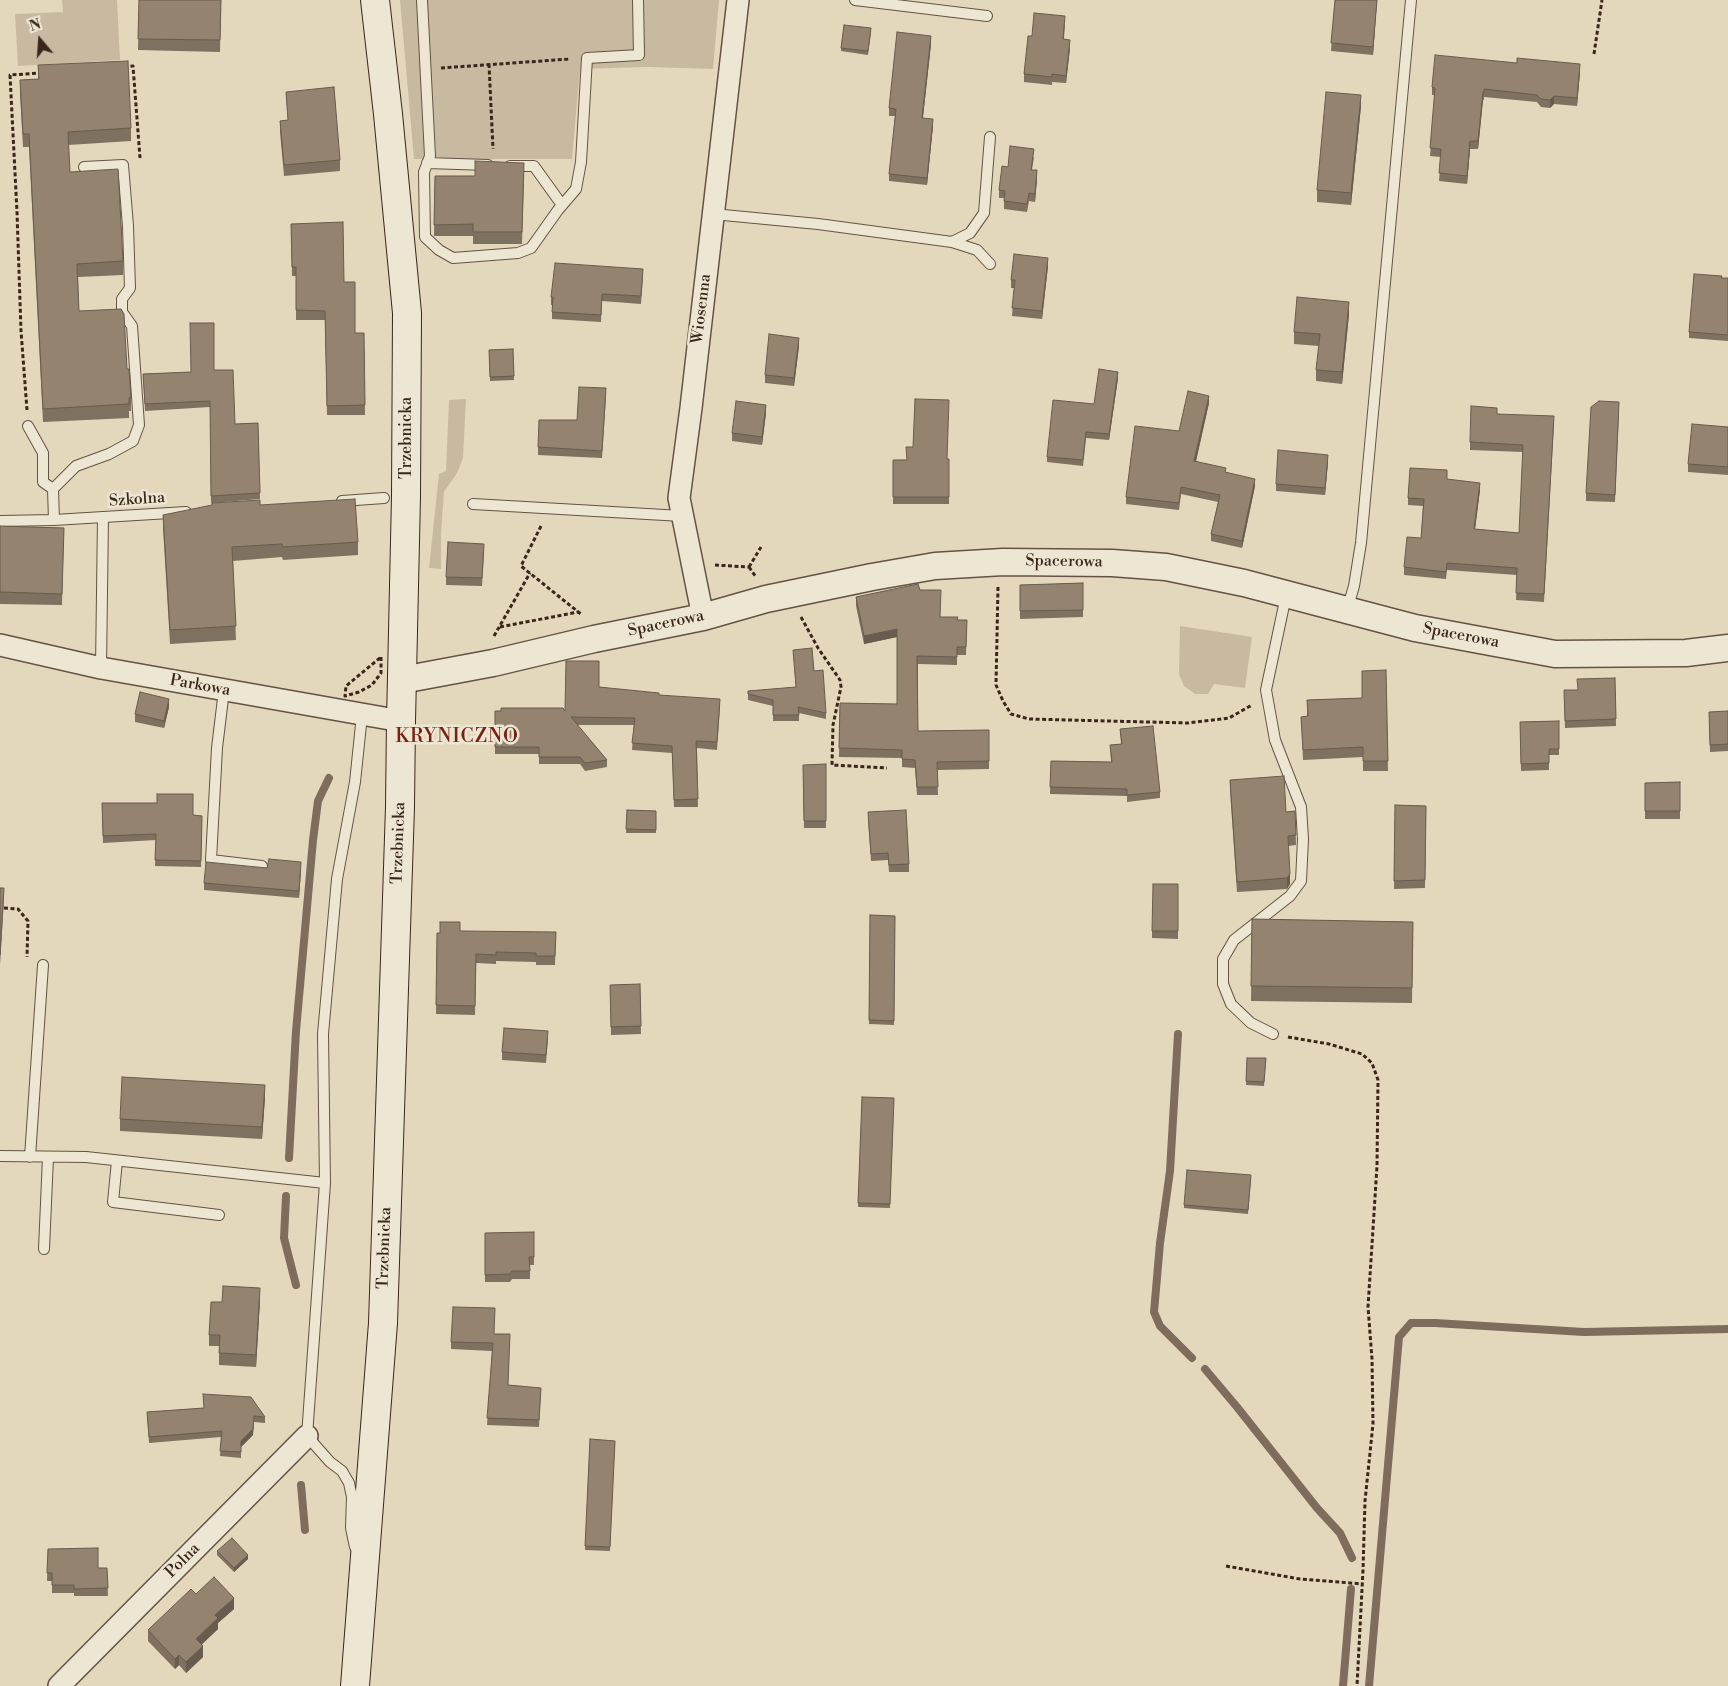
<!DOCTYPE html>
<html>
<head>
<meta charset="utf-8">
<style>
  body { margin:0 }
  #map { position:relative; width:1728px; height:1686px; overflow:hidden; background:#e4d8bc; font-family:"Libre Bodoni",serif }
  canvas { display:block }
  .north { position:absolute; left:15px; top:15px; width:50px; height:50px; -webkit-text-stroke:4px #ede6d3; paint-order:stroke; rotate:342deg; font-size:14px; font-weight:700; line-height:20px; text-align:center; color:#3b261c }
  .north::after { content:''; display:block; margin:auto; width:18px; height:22px; background:#3b261c; clip-path:polygon(50% 0,100% 100%,50% 72%,0 100%) }
</style>
</head>
<body>
<div id="map">
<canvas width="1728" height="1686"></canvas>
<div class="north">N</div>
</div>
<script>
const g = document.querySelector('canvas').getContext('2d');
g.lineJoin = 'round';
function fill(path, color) { g.fillStyle = color; g.fill(path, 'evenodd'); }
const poly = rows => new Path2D(rows.map(r => 'M' + r).join(''));
function strokePath(path, color, width, dash) { g.strokeStyle = color; g.lineWidth = width; g.lineCap = dash ? 'butt' : 'round'; g.setLineDash(dash || []); g.stroke(path); }
function drawText(font, color, halo, rows, align = 'center') {
  g.font = font + ' "Libre Bodoni",serif'; g.lineWidth = 5; g.setLineDash([]); g.textBaseline = 'middle'; g.strokeStyle = halo; g.fillStyle = color; for (const [text, x, y, turn = 0] of rows) {
    g.save(); g.translate(x, y); g.rotate((+turn || 0) * Math.PI / 180); g.textAlign = isNaN(turn) ? turn : align; if (halo) g.strokeText(text, 0, 0); g.fillText(text, 0, 0); g.restore();
  }
}
fill(poly([
  [62,0,117,0,120,60,18,66,15,14,63,12],
  [400,0,719,0,713,69,648,67,580,69,572,159,414,159],
  [466,399,463,458,457,473,444,492,441,534,441,569,429,568,439,474,446,471,449,400],
  [1180,626,1252,637,1245,688,1214,684,1208,694,1195,694,1184,686,1179,674]
]), '#c7baa1');
strokePath(poly([
  [1178,1034,1170,1171,1160,1243,1154,1312,1160,1326,1192,1358],
  [289,1158,296,1031,313,840,318,801,329,778],
  [286,1196,284,1238,296,1285],
  [1205,1369,1237,1407,1317,1508,1340,1533,1352,1558],
  [301,1485,305,1530],
  [1343,1686,1351,1589],
  [1369,1686,1399,1337,1411,1323,1435,1323,1584,1332,1728,1329]
]), '#7e6c5c', 8);
const service = poly([
  [422,0,430,156,424,172,425,237,439,250,453,258,518,253,531,248,558,210,576,189,581,162,587,58,639,55,638,0],
  [855,0,987,16],
  [427,163,488,165],
  [510,166,534,166,562,205],
  [713,214,818,224,952,242,977,250,990,264],
  [952,242,970,233,984,213,990,137],
  [28,426,43,453,43,482,53,489],
  [342,501,384,498],
  [473,504,682,516],
  [54,520,53,489,76,466,109,454,133,441,139,425,132,326,122,312,122,299,130,288,128,226,123,165,84,167],
  [0,521,54,520,186,512],
  [1347,610,1354,586,1361,543,1411,0],
  [101,668,103,517],
  [224,690,217,748,211,860,262,866],
  [1273,1034,1251,1023,1231,1004,1223,984,1223,959,1234,940,1290,896,1301,881,1303,839,1301,807,1275,740,1266,690,1286,596],
  [0,1156,86,1157,325,1183],
  [30,1157,43,965],
  [117,1161,113,1202,219,1215],
  [44,1249,48,1157],
  [355,1547,351,1528,352,1497,349,1483,342,1471,330,1462,307,1436,325,1183,323,1034,337,879,355,782,362,715]
]);
const minor = poly([
  [703,617,679,498,691,408,738,0],
  [0,645,101,668,401,721],
  [59,1686,307,1436]
]);
const tertiary = poly([
  [402,680,493,663,594,639,703,617,766,599,872,577,935,566,1003,562,1112,563,1166,567,1244,583,1415,628,1555,654,1686,653,1728,648]
]);
const secondary = poly([
  [355,1686,383,1323,400,807,401,721,406,496,407,313,388,114,375,0]
]);
strokePath(service, '#655244', 12);
strokePath(minor, '#655244', 24);
strokePath(tertiary, '#655244', 29);
strokePath(secondary, '#3b261c', 30);
strokePath(poly([
  [1594,54,1602,0],
  [489,64,493,149],
  [124,67,133,66,140,158],
  [441,68,570,59],
  [27,410,21,331,17,212,10,75,41,73],
  [541,526,521,566,582,615],
  [715,565,749,567],
  [749,567,756,577],
  [749,567,761,547],
  [998,587,996,685,1003,701,1011,714,1029,719,1188,723,1229,718,1252,705],
  [801,617,818,648,840,680,841,687,833,725,832,765,887,768],
  [500,627,578,612],
  [494,636,530,573],
  [381,657,381,673,372,685,359,692,345,696,346,686,381,657],
  [4,908,18,909,28,921,27,957],
  [1288,1037,1329,1044,1362,1054,1372,1063,1378,1080,1377,1166,1368,1307,1372,1359,1373,1424,1365,1501,1363,1570,1357,1686],
  [1226,1566,1300,1579,1363,1584]
]), '#3b261c', 3, [4, 2.5]);
strokePath(service, '#ede6d3', 10);
strokePath(minor, '#ede6d3', 21);
strokePath(tertiary, '#ede6d3', 26);
strokePath(secondary, '#ede6d3', 28);
fill(poly([
  [139,0,221,0,220,52,138,50],
  [1335,0,1377,0,1373,55,1331,51],
  [1065,24,1064,39,1070,48,1066,83,1052,82,1052,85,1024,82,1024,74,1032,36],
  [871,32,868,55,841,51,841,48],
  [931,44,923,118,933,126,927,185,889,181,889,174,895,116,889,116,889,108],
  [38,65,131,128,131,141,68,145,70,172,123,261,123,275,78,277,79,311,127,369,131,398,131,411,129,411,129,418,43,422,29,147,23,147,20,94,20,80,38,79],
  [1580,72,1577,106,1554,104,1550,108,1541,107,1537,102,1484,97,1484,100,1483,100,1478,149,1470,149,1467,184,1439,181,1441,157,1430,156,1435,95,1432,95,1432,87],
  [286,92,340,160,340,171,284,176,280,132,280,121,288,120],
  [1361,106,1351,205,1317,202,1317,190],
  [1034,157,1032,170,1037,178,1035,202,1029,201,1027,212,1004,209,1004,198,999,198,999,190,1008,167],
  [524,174,522,244,473,244,473,236,434,236,435,176,475,176],
  [291,224,344,282,355,333,364,333,365,415,327,415,325,320,296,320,296,276,292,276],
  [1048,266,1042,319,1012,316,1014,288,1011,288,1011,280],
  [643,276,641,304,602,301,601,322,552,319,552,305,551,305,551,297],
  [1721,278,1728,278,1728,341,1689,338,1689,332],
  [1349,314,1342,384,1316,381,1316,370,1319,346,1294,344,1294,332],
  [799,346,794,386,765,383,765,375],
  [513,349,514,380,490,381,489,350],
  [214,370,235,424,258,423,260,499,211,503,210,407,145,411,143,374,191,372],
  [1118,378,1109,440,1086,438,1083,466,1047,462,1047,457],
  [606,396,602,458,538,455,538,447,577,420],
  [1209,403,1196,462,1226,473,1255,486,1242,548,1211,541,1211,534,1218,502,1181,494,1179,510,1126,504,1126,497,1179,431],
  [1619,410,1615,502,1586,501,1586,493],
  [766,413,762,445,732,441,732,433],
  [1497,414,1554,423,1544,602,1516,600,1517,575,1447,570,1446,579,1404,575,1404,567,1421,538,1423,506,1408,505,1408,498,1447,479,1480,490,1475,529,1519,533,1523,452,1470,450,1470,442],
  [1728,427,1728,475,1688,472,1688,464],
  [949,459,949,504,893,504,893,460],
  [1328,462,1325,495,1276,491,1276,484],
  [163,515,358,542,358,555,283,560,282,557,233,561,236,640,170,644,163,528],
  [0,526,64,528,62,605,0,604],
  [484,552,482,586,446,585,446,577],
  [1083,583,1083,617,1020,619,1020,585],
  [920,590,941,617,958,620,967,620,966,655,957,655,957,665,918,664,918,731,989,730,989,769,937,770,938,795,917,795,915,768,902,767,902,758,839,757,840,703,897,704,897,637,864,644,856,606,856,597],
  [793,650,814,671,826,713,826,719,799,713,799,721,773,721,773,706,748,700,748,691,796,687],
  [1386,670,1388,771,1363,771,1363,757,1303,760,1301,717,1307,716,1307,700,1362,698],
  [1615,678,1616,726,1565,728,1564,690,1578,690],
  [599,687,659,695,720,707,717,750,697,748,698,807,674,807,672,753,632,750,634,725,577,725,607,760,607,767,585,771,580,764,539,764,539,754,495,754,495,711,565,711],
  [169,707,164,728,135,722,135,714],
  [1728,711,1728,751,1710,752,1709,720],
  [1559,721,1559,755,1549,755,1549,770,1521,771,1520,722],
  [1120,729,1160,792,1160,798,1127,802,1127,796,1050,794,1051,761,1111,762,1110,745,1121,744],
  [826,764,826,828,804,828,803,765],
  [1230,780,1286,812,1295,811,1296,845,1288,846,1290,884,1287,889,1237,892,1230,790],
  [1680,782,1680,819,1645,819,1645,783],
  [102,803,193,815,202,816,201,867,155,866,156,840,103,843],
  [1395,805,1426,806,1425,888,1394,889],
  [627,810,656,811,656,833,626,833],
  [868,820,909,864,909,872,889,872,888,860,871,861],
  [301,869,299,898,204,890,204,883],
  [1178,884,1178,939,1152,938,1152,931],
  [870,915,895,916,894,1025,869,1024],
  [1252,919,1413,922,1412,1003,1251,1001],
  [556,932,555,965,536,965,536,962,496,961,496,964,476,963,475,1015,436,1014,437,933],
  [640,984,641,1034,611,1035,610,985],
  [548,1039,546,1063,502,1060,502,1052],
  [1247,1058,1266,1058,1264,1086,1246,1085],
  [265,1097,262,1139,120,1131,120,1119],
  [862,1097,894,1098,890,1208,858,1207],
  [1251,1179,1248,1214,1184,1208,1184,1205],
  [534,1232,534,1265,530,1265,530,1279,512,1279,510,1282,485,1282,485,1233],
  [260,1300,256,1367,219,1365,219,1346,209,1346,209,1335,222,1302],
  [494,1334,508,1385,541,1388,539,1427,487,1425,492,1351,451,1349,451,1342],
  [203,1408,265,1417,265,1423,254,1422,253,1435,241,1447,241,1458,220,1456,221,1437,149,1443,147,1412],
  [590,1439,615,1441,610,1551,585,1550],
  [48,1549,98,1568,107,1568,108,1596,74,1596,74,1593,52,1593,52,1581,47,1581],
  [217,1551,248,1559,234,1572,217,1555],
  [196,1594,234,1609,218,1623,218,1629,201,1645,203,1657,186,1673,179,1665,175,1669,148,1641,148,1630]
]), '#7e715f');
fill(poly([
  [1377,0,1373,55,1373,47],
  [931,36,931,44,922,125,922,118],
  [1070,40,1070,48,1066,83,1066,76],
  [1580,64,1580,72,1577,106,1577,98],
  [1483,92,1483,100,1478,149,1478,141],
  [1361,95,1361,106,1351,205,1351,193],
  [1554,96,1554,104,1550,108,1550,100],
  [933,119,933,126,927,185,927,178],
  [1470,141,1470,149,1467,184,1467,176],
  [1037,170,1037,178,1035,202,1035,194],
  [1048,258,1048,266,1042,319,1042,311],
  [1349,302,1349,314,1342,384,1342,372],
  [799,338,799,346,794,386,794,378],
  [1118,372,1118,378,1109,440,1109,434],
  [1209,396,1209,403,1194,468,1194,461],
  [766,405,766,413,762,445,762,437],
  [1328,455,1328,462,1325,495,1325,488],
  [1255,479,1255,486,1242,548,1242,541],
  [1480,483,1480,490,1474,537,1474,529],
  [897,629,897,637,864,644,864,636],
  [169,699,169,707,164,728,164,721],
  [301,862,301,869,299,898,299,891],
  [1290,874,1290,884,1287,889,1287,878],
  [4,888,4,898,0,965,0,955],
  [265,1085,265,1097,262,1139,262,1127],
  [260,1288,260,1300,256,1367,256,1355],
  [254,1416,253,1435,241,1447,241,1458,241,1441],
  [248,1555,248,1559,234,1572,234,1568],
  [234,1598,234,1609,218,1623,218,1629,196,1650,196,1639,215,1615],
  [203,1646,203,1657,186,1673,186,1662],
  [179,1655,179,1665,175,1669,175,1659]
]), '#675c4e');
const building = poly([
  [139,0,221,0,220,40,138,39,139,0],
  [1335,0,1377,0,1373,47,1331,43,1335,0],
  [1034,13,1065,16,1063,39,1070,40,1066,76,1052,74,1052,77,1024,74,1028,36,1032,36,1034,13],
  [844,25,871,28,868,51,841,48,844,25],
  [897,32,931,36,922,118,933,119,927,178,889,174,896,109,889,108,897,32],
  [1435,55,1517,63,1517,58,1580,64,1577,98,1554,96,1550,100,1541,99,1537,95,1484,89,1484,92,1483,92,1478,141,1470,141,1467,176,1439,173,1441,149,1430,148,1435,88,1432,87,1435,55],
  [128,61,131,128,68,132,70,172,118,169,123,261,77,264,79,311,121,309,124,314,127,369,129,369,131,398,129,398,129,404,43,409,29,134,23,134,20,80,39,79,38,65,128,61],
  [334,87,340,160,284,165,280,121,288,120,286,92,334,87],
  [1326,92,1361,95,1351,193,1317,190,1326,92],
  [1010,146,1034,149,1031,170,1037,170,1035,194,1029,193,1027,204,1004,201,1005,191,999,190,1002,166,1008,167,1010,146],
  [475,161,524,163,522,232,473,232,473,224,434,225,435,176,475,176,475,161],
  [343,222,344,282,355,282,355,333,364,333,365,405,327,406,325,311,296,310,296,267,292,267,291,224,343,222],
  [1014,254,1048,258,1042,311,1012,308,1015,280,1011,280,1014,254],
  [555,263,643,269,641,296,602,294,601,315,552,312,553,297,551,297,555,263],
  [1694,274,1722,276,1721,278,1728,278,1728,335,1689,332,1694,274],
  [1297,297,1349,302,1342,372,1316,370,1320,334,1294,332,1297,297],
  [190,323,214,323,214,370,233,370,235,424,258,423,260,493,211,496,210,401,145,404,143,374,191,372,190,323],
  [769,334,799,338,794,378,765,375,769,334],
  [513,349,514,376,490,377,489,350,513,349],
  [1099,369,1118,372,1109,434,1086,432,1083,460,1047,457,1053,400,1094,404,1099,369],
  [579,387,606,388,602,451,538,447,539,420,577,420,579,387],
  [1188,391,1209,396,1194,461,1226,468,1225,472,1255,479,1242,541,1211,534,1220,495,1181,487,1179,503,1126,497,1135,426,1179,431,1188,391],
  [915,399,949,400,947,459,949,459,949,497,893,497,893,460,907,460,906,447,913,447,915,399],
  [736,401,766,405,762,437,732,433,736,401],
  [1599,401,1619,402,1615,495,1586,493,1591,407,1599,401],
  [1471,406,1497,408,1497,414,1554,416,1544,594,1516,593,1517,568,1447,563,1446,572,1404,567,1407,537,1421,538,1424,499,1408,498,1410,468,1447,470,1447,479,1480,483,1474,529,1519,533,1523,445,1470,442,1471,406],
  [1692,424,1728,427,1728,467,1688,464,1692,424],
  [1278,450,1328,455,1325,488,1276,484,1278,450],
  [355,499,358,542,283,547,282,544,232,547,236,626,170,630,163,515,212,505,212,503,260,500,260,505,355,499],
  [0,526,64,528,62,594,0,592,0,526],
  [448,542,484,544,482,578,446,577,448,542],
  [1083,583,1083,610,1020,611,1020,585,1083,583],
  [918,584,920,590,941,590,940,617,958,617,957,620,967,620,966,647,957,647,957,657,917,656,918,731,989,730,989,761,937,762,938,787,917,787,915,760,902,759,902,750,839,748,840,703,897,704,897,629,864,636,856,597,918,584],
  [812,648,814,671,823,670,826,713,798,707,799,715,773,715,773,700,748,694,748,691,796,687,793,650,812,648],
  [566,661,599,661,599,687,659,693,659,695,720,699,717,742,696,741,698,799,674,800,672,746,632,743,635,718,571,717,607,760,585,763,580,757,539,757,539,747,495,747,495,711,501,711,501,708,563,708,565,711,566,661],
  [1386,670,1388,761,1363,761,1363,747,1303,750,1301,717,1308,716,1307,700,1362,698,1362,671,1386,670],
  [1615,678,1616,719,1565,721,1564,690,1578,690,1577,679,1615,678],
  [140,692,169,699,164,721,135,714,140,692],
  [1728,711,1728,744,1710,745,1709,712,1728,711],
  [1559,721,1559,749,1549,749,1549,763,1521,764,1520,722,1559,721],
  [1153,726,1160,792,1127,795,1127,789,1050,787,1051,761,1112,762,1110,745,1122,744,1120,729,1153,726],
  [826,764,826,821,804,821,803,765,826,764],
  [1284,776,1286,812,1295,811,1296,835,1288,836,1290,874,1287,878,1237,882,1230,780,1284,776],
  [1680,782,1680,811,1645,811,1645,783,1680,782],
  [157,794,193,794,193,815,202,816,201,861,155,860,156,834,103,836,102,803,157,803,157,794],
  [1395,805,1426,806,1425,880,1394,881,1395,805],
  [627,810,656,811,656,830,626,829,627,810],
  [906,810,909,864,889,865,888,853,871,854,868,812,906,810],
  [269,859,301,862,299,891,204,883,206,862,267,868,269,859],
  [1153,884,1178,884,1178,931,1152,931,1153,884],
  [0,888,4,888,0,955,0,888],
  [870,915,895,916,894,1021,869,1020,870,915],
  [1252,919,1413,922,1412,988,1251,986,1252,919],
  [440,922,460,922,460,931,556,932,555,956,536,956,536,953,496,952,496,955,476,954,475,1006,436,1005,437,933,440,933,440,922],
  [640,984,641,1026,611,1027,610,985,640,984],
  [504,1028,548,1031,546,1055,502,1052,504,1028],
  [1247,1058,1266,1058,1264,1082,1246,1081,1247,1058],
  [122,1077,265,1085,262,1127,120,1119,122,1077],
  [862,1097,894,1098,890,1204,858,1203,862,1097],
  [1187,1170,1251,1175,1248,1210,1184,1205,1187,1170],
  [534,1232,534,1257,529,1257,530,1271,512,1271,510,1274,485,1275,485,1233,534,1232],
  [223,1286,260,1288,256,1355,219,1353,220,1335,209,1335,211,1302,222,1302,223,1286],
  [453,1307,495,1308,494,1334,510,1334,508,1385,541,1388,539,1420,487,1418,493,1343,451,1342,453,1307],
  [203,1394,251,1397,265,1417,254,1416,253,1429,241,1441,241,1452,220,1451,222,1431,149,1437,147,1412,204,1408,203,1394],
  [590,1439,615,1441,610,1547,585,1546,590,1439],
  [232,1538,248,1555,234,1568,217,1551,232,1538],
  [98,1548,98,1568,107,1568,108,1588,74,1589,74,1585,52,1585,52,1573,47,1573,48,1549,98,1548],
  [214,1577,234,1598,215,1615,218,1618,196,1639,203,1646,186,1662,179,1655,175,1659,148,1630,191,1589,196,1594,214,1577]
]);
fill(building, '#93836f');
strokePath(building, '#675c4e', 1);
drawText('16px', '#3b261c', '#ede6d3', [
  ["Wiosenna",702,309,-83],
  ["Trzebnicka",407,438,-90],
  ["Szkolna",137,500,-4],
  ["Spacerowa",1064,562,1],
  ["Spacerowa",666,624,-12],
  ["Spacerowa",1461,636,11],
  ["Parkowa",200,686,10],
  ["Trzebnicka",399,843,-88],
  ["Trzebnicka",385,1248,-88],
  ["Polna",183,1561,-45]
]);
g.letterSpacing = '1px';
drawText('19px', '#7a1f14', '#ede6d3', [
  ["KRYNICZNO",457,737]
]);
g.letterSpacing = '0px';
</script>
</body>
</html>
